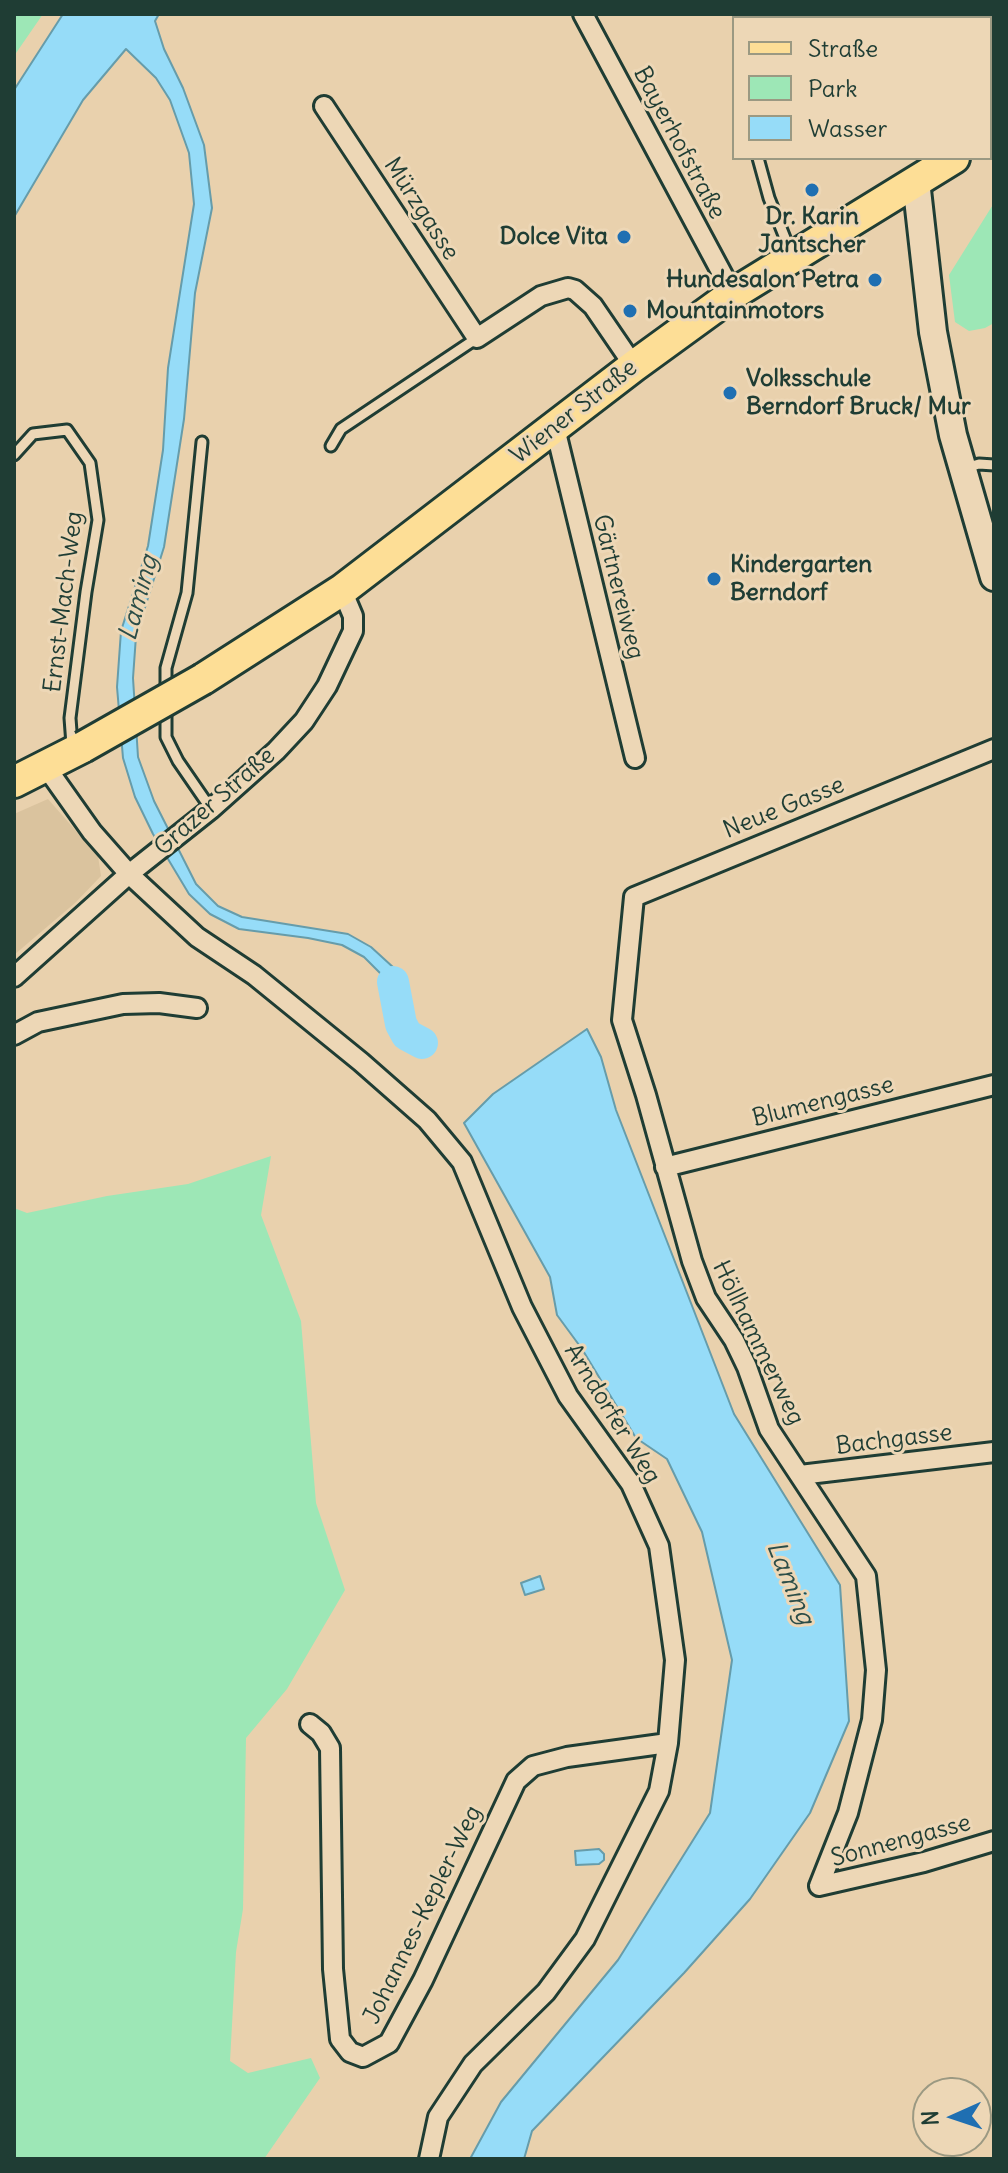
<!DOCTYPE html>
<html>
<head>
<meta charset="utf-8">
<style>
  body { margin:0 }
  #map { position:relative; width:1008px; height:2173px; overflow:hidden; background:#e9d1ad; font-family:Delius,sans-serif }
  canvas { display:block }
  .frame { position:absolute; inset:0; border:16px solid #1f3d34; pointer-events:none }
  .legend { position:absolute; left:732px; top:16px; width:260px; height:144px; box-sizing:border-box; background:#edd7b6; border:2px solid #9b9982; margin:0; padding:10px 14px; list-style:none; font-size:24px; color:#1f3d34 }
  .legend li { display:flex; align-items:center; gap:16px; height:40px }
  .legend b { width:40px; border:2px solid #9b9982 }
  .north { position:absolute; left:912px; top:2077px; width:80px; height:80px; box-sizing:border-box; background:#edd7b6; border:2px solid #9b9982; border-radius:50%; rotate:267deg; font-size:22px; font-weight:700; line-height:32px; text-align:center; color:#1f3d34 }
  .north::after { content:''; display:block; margin:auto; width:28px; height:36px; background:#1f6fb2; clip-path:polygon(50% 0,100% 100%,50% 72%,0 100%) }
</style>
</head>
<body>
<div id="map">
<canvas width="1008" height="2173"></canvas>
<div class="frame"></div>
<ul class="legend">
<li><b style="height:10px;background:#fdde96"></b>Straße</li>
<li><b style="height:22px;background:#9de7b6"></b>Park</li>
<li><b style="height:22px;background:#96dcf8"></b>Wasser</li>
</ul>
<div class="north">N</div>
</div>
<script>
const g = document.querySelector('canvas').getContext('2d');
g.lineJoin = 'round';
function fill(path, color) { g.fillStyle = color; g.fill(path, 'evenodd'); }
const poly = rows => new Path2D(rows.map(r => 'M' + r).join(''));
function strokePath(path, color, width, dash) { g.strokeStyle = color; g.lineWidth = width; g.lineCap = dash ? 'butt' : 'round'; g.setLineDash(dash || []); g.stroke(path); }
function drawText(font, color, halo, rows, align = 'center') {
  g.font = font + ' Delius,sans-serif'; g.lineWidth = 6; g.setLineDash([]); g.textBaseline = 'middle'; g.strokeStyle = halo; g.fillStyle = color; for (const [text, x, y, turn = 0] of rows) {
    g.save(); g.translate(x, y); g.rotate((+turn || 0) * Math.PI / 180); g.textAlign = isNaN(turn) ? turn : align; if (halo) g.strokeText(text, 0, 0); g.fillText(text, 0, 0); g.restore();
  }
}
fill(poly([
  [48,799,98,856,101,876,75,903,14,955,14,814]
]), '#dac39e');
fill(poly([
  [14,14,43,14,14,56],
  [994,203,994,323,985,328,969,331,955,322,949,275],
  [271,1156,261,1215,301,1321,316,1503,345,1590,287,1689,246,1738,243,1909,236,1952,230,2061,248,2073,311,2058,320,2078,264,2159,14,2159,14,1208,27,1213,107,1196,188,1184]
]), '#9de7b6');
const water = poly([
  [63,14,159,14,155,21,164,49,183,88,204,145,212,208,195,293,184,419,164,547,136,636,133,678,138,757,154,801,196,884,218,906,242,917,348,934,371,947,394,968,402,991,407,1024,393,1026,389,989,381,974,364,957,342,945,308,938,239,929,210,914,189,894,153,834,135,797,123,758,117,687,121,631,148,546,163,450,168,368,194,204,189,153,170,100,156,78,126,49,83,100,14,217,14,90,63,14],
  [587,1029,601,1057,616,1110,734,1414,840,1585,849,1721,810,1813,750,1899,684,1973,532,2131,524,2159,470,2159,501,2102,618,1960,710,1813,732,1660,702,1532,667,1459,636,1438,582,1349,557,1315,550,1277,464,1123,493,1094,587,1029],
  [540,1576,544,1589,525,1595,521,1583,540,1576],
  [599,1849,604,1854,604,1860,599,1864,576,1865,575,1851,599,1849]
]);
fill(water, '#96dcf8');
strokePath(water, '#669caa', 2);
strokePath(poly([
  [393,982,401,1024,407,1035,422,1043]
]), '#96dcf8', 32);
const lane = poly([
  [754,18,755,14],
  [758,158,769,198,791,253],
  [202,442,187,593,166,668,166,737,178,761,211,809],
  [331,446,341,429,477,338],
  [14,455,33,434,67,430,90,463,98,520,86,592,70,718,72,745],
  [965,468,979,464,994,465]
]);
const street = poly([
  [583,14,733,294],
  [324,106,477,338,541,296,568,288,575,290,593,306,634,366],
  [555,428,635,758],
  [46,767,92,832,129,874,197,937,254,975,361,1062,427,1120,462,1162,522,1307,568,1396,631,1484,659,1546,675,1660,668,1743,659,1791,585,1939,546,1992,473,2064,438,2117,429,2159],
  [14,977,129,874,211,809,276,751,304,721,327,686,353,631,353,616,342,590],
  [14,1035,38,1022,123,1004,159,1003,197,1008],
  [665,1167,994,1085],
  [800,1475,994,1452],
  [310,1724,321,1733,330,1748,333,1969,340,2039,350,2052,363,2057,389,2043,423,1980,516,1781,533,1766,567,1757,668,1743],
  [819,1886,848,1813,872,1720,876,1670,866,1576,769,1429,747,1367,734,1340,706,1298,692,1261,646,1095,622,1020,634,897,994,749],
  [819,1886,924,1862,994,1841]
]);
const secondary = poly([
  [916,181,933,332,953,435,994,577]
]);
const primary = poly([
  [990,137,994,135],
  [203,679,342,590,634,366,733,294,954,158],
  [14,782,83,747]
]);
strokePath(lane, '#1f3d34', 15);
strokePath(street, '#1f3d34', 24);
strokePath(secondary, '#1f3d34', 32);
strokePath(primary, '#1f3d34', 36);
strokePath(lane, '#edd7b6', 9);
strokePath(street, '#edd7b6', 18);
strokePath(secondary, '#edd7b6', 26);
strokePath(primary, '#fdde96', 30);
const primaryBridge = poly([
  [83,747,203,679]
]);
strokePath(primaryBridge, '#1f3d34', 36, []);
strokePath(primaryBridge, '#fdde96', 30);
for (const [x, y, r, color] of [
  [812,190,8,"#1f6fb2"],
  [624,237,8,"#1f6fb2"],
  [875,280,8,"#1f6fb2"],
  [630,311,8,"#1f6fb2"],
  [730,393,8,"#1f6fb2"],
  [714,579,8,"#1f6fb2"]
]) { const dot = new Path2D(); dot.arc(x, y, r, 0, 2 * Math.PI); g.fillStyle = color; g.fill(dot); strokePath(dot, '#edd7b6', 3); }
drawText('24px', '#1f3d34', '#edd7b6', [
  ["Bayerhofstraße",679,143,62],
  ["Mürzgasse",421,209,57],
  ["Wiener Straße",574,412,-38],
  ["Gärtnereiweg",618,587,76],
  ["Ernst-Mach-Weg",64,602,-83],
  ["Grazer Straße",215,802,-41],
  ["Neue Gasse",784,808,-22],
  ["Blumengasse",823,1102,-14],
  ["Höllhammerweg",758,1343,64],
  ["Arndorfer Weg",612,1414,58],
  ["Bachgasse",894,1440,-7],
  ["Sonnengasse",901,1841,-15],
  ["Johannes-Kepler-Weg",423,1915,-64]
]);
drawText('bold 24px', '#1f3d34', '#edd7b6', [
  ["Dr. Karin",812,217,"center"],
  ["Jantscher",812,245,"center"],
  ["Dolce Vita",608,237,"right"],
  ["Hundesalon Petra",859,280,"right"],
  ["Mountainmotors",646,311],
  ["Volksschule",746,379],
  ["Berndorf Bruck/ Mur",746,407],
  ["Kindergarten",730,565],
  ["Berndorf",730,593]
], 'left');
drawText('italic 26px', '#2b4d48', '#edd7b6', [
  ["Laming",139,598,-75],
  ["Laming",790,1583,68]
]);
</script>
</body>
</html>
